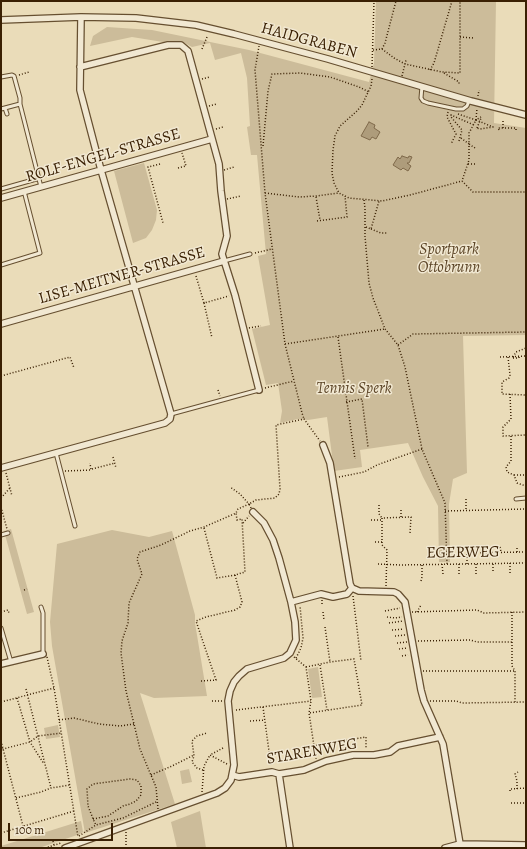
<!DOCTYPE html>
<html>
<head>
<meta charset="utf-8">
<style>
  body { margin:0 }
  #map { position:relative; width:527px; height:849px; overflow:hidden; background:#eadcb9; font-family:Alegreya,serif }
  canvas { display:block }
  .frame { position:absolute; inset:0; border:2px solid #3a2003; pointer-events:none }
  .scale { position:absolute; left:8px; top:823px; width:105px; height:18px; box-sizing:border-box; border:2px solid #3a2003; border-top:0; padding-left:5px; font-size:12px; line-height:14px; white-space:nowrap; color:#3a2003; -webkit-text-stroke:3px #f1e8d2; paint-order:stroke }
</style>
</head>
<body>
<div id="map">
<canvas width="527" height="849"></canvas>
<div class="frame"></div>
<div class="scale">100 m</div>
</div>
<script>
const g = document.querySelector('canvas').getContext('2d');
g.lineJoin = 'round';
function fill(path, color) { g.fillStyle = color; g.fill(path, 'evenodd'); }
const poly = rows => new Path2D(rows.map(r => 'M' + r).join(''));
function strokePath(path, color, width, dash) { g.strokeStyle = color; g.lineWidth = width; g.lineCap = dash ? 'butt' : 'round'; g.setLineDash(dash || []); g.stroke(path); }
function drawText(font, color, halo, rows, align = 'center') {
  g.font = font + ' Alegreya,serif'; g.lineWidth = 3; g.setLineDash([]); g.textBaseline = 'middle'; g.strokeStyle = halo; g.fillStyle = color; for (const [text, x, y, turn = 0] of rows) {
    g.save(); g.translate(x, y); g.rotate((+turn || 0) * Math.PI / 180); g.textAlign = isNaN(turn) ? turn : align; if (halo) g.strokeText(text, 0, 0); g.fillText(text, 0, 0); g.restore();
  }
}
fill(poly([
  [376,1,496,1,494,123,526,128,526,335,463,336,467,473,453,479,449,504,450,562,439,562,438,506,423,477,408,443,360,450,362,467,334,471,327,417,308,420,298,419,280,423,282,411,278,383,266,385,252,329,270,325,258,256,266,254,257,155,251,155,247,127,250,126,247,78,241,53,215,60,210,43,192,47,181,41,163,42,132,37,90,46,93,36,107,27,152,30,249,50,369,82,374,63],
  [144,163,157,210,156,220,152,230,146,238,133,243,114,171],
  [11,529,34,612,27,614,4,531],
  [112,530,149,537,172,531,195,615,195,623,207,696,154,698,140,693,175,804,85,833,52,646,50,622,57,544],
  [318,667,322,697,312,698,308,669],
  [58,725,60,737,46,739,44,728],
  [189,769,192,782,182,784,180,771],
  [200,811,206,848,177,848,171,822],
  [81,821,83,832,80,834,39,848,1,848,1,846]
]), '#ccbc9a');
const water = poly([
  [369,122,375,125,374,128,380,132,376,139,372,137,370,140,361,136,369,122],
  [402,156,408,158,409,156,412,157,409,163,407,163,411,166,408,171,403,168,401,170,393,165,398,157,400,159,402,156]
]);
fill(water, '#ae9c7b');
strokePath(water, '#806a4b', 1);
const lane = poly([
  [1,77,12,75,14,76,20,98,20,104,41,187],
  [422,86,421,98,423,101,428,103,456,109,463,109,467,106,469,101],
  [5,108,7,114],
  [1,109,20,104],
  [1,189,40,178],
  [224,261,250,254],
  [1,265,40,253,24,191],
  [171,414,259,390],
  [56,453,75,526],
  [516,499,526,498],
  [1,535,8,533],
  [41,607,43,613,43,654],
  [1,628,11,662]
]);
const street = poly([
  [1,20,81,17,136,18,196,25,234,34,328,59,471,101,526,115],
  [80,67,168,45,181,45,188,51,219,164,221,191,227,236,222,254,235,295,259,390],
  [1,198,212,139],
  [1,324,224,261],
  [323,445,330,463,350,584,352,588,359,591,394,592,398,594,405,602,421,690,424,701,443,744,460,844],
  [1,468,165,423,170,419,171,414,101,170,80,90,81,17],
  [291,602,321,594,333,597,347,594,352,588],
  [1,664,43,654],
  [279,774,290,848],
  [232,775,239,777,272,772,279,774,304,770,326,761,353,755,374,755,390,752,398,746,440,737],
  [65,848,217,793,225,788,231,780,234,765,228,701,230,691,234,682,239,676,247,669,284,658,290,653,296,640,295,622,291,602,279,558,273,540,264,523,253,512],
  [445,848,460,844,526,845]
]);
strokePath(lane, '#664f30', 5);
strokePath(street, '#664f30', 8);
strokePath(poly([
  [460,37,474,38],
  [259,46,255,70,265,193,285,344,302,413,304,419],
  [202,49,207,37],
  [382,49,385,43,396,1],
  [373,50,382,49,394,58,405,64,442,72,460,73,460,1],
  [372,67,374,1],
  [430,70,434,63,452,1],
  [444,73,459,82,459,84],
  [19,75,29,72],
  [402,76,406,60],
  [202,79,210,77],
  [372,79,371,86,362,105,357,111,340,126,335,136,333,150,332,173,334,183,339,193,349,198,382,201,410,195,462,181],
  [478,96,479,90],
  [209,106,217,104],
  [448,112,447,117,456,134,451,144],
  [458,114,476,120,481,117],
  [476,120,493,127,480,129,477,128,476,129],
  [503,121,503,128,516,128,516,130],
  [477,128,481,118],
  [216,129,223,127],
  [499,130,498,128,503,128],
  [461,138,469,144,469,160,462,181],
  [459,141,462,130,451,117,451,115,474,125],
  [263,146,268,91,272,74,300,73,330,77,359,87,369,92],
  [475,148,469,144,469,133,476,120,477,108],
  [160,164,148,167,163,223],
  [468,164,475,164],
  [178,168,186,166,182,153],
  [224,170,234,167],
  [462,181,473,192,526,192],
  [265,193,299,197,316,196,339,193],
  [316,197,320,220],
  [227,199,241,196],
  [364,200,365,208,365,236,369,283,373,298,385,329,398,345,405,367,422,449,445,503,447,564],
  [317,221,347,217,345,196],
  [366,227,371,229,379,201],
  [371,229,381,233,387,233],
  [255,253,272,249],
  [196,276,204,303,229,296],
  [204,303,212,338],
  [249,328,261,326],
  [338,337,355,459],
  [285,344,385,329],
  [398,345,413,334,526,332],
  [500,357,526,356],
  [508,357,510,375,509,378,502,382,502,394,526,395],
  [513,357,516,352,526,348],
  [513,358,519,358,519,356],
  [1,376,70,357,74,368],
  [265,388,294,381],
  [218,390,220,396],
  [510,394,511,419,503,427,503,436,526,435],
  [346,402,362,399,368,447],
  [511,436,511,461,506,467,507,472,514,475,517,483,526,486],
  [113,457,116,468],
  [92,469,115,463],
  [65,471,91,470,90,463],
  [6,473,12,496],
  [514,475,526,475],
  [339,477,364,472,377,465,422,449],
  [1,498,10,488],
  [466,499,466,510],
  [379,505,379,514,382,518],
  [1,507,7,529],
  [251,508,249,504,256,500,275,498,279,494,280,489,276,425,304,419,320,441],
  [445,511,526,509],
  [401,517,401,508],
  [371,520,382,520],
  [243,523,249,516],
  [204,528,217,578,235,575],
  [375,542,382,542],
  [484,547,484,553],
  [500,547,501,552],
  [517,552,517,546],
  [467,553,467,547],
  [378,564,400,565,526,563],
  [442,564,443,574],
  [459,564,459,574],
  [467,564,467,553,526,552],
  [493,564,493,573],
  [510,573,510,563],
  [476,574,476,564],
  [421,581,422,577,422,565],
  [386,586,387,550,382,545,382,518,411,517,410,533],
  [24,590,27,589],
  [353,596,361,661],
  [322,600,322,605],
  [385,611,400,608],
  [1,612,8,610,9,613],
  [323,612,324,620],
  [412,612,477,610,484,613,526,612],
  [417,612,421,605],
  [512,612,512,666,515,671,515,702],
  [387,617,395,618,402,617],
  [389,623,403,621],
  [325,627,330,662],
  [392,630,404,629],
  [395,636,405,635],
  [418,641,470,640,477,642,512,642],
  [397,643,407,642],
  [399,649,407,648],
  [402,656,408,655],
  [47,657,54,688,78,837],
  [294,657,306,667,311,701,309,713,316,759],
  [296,658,301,648,303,638,300,606],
  [320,665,327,710],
  [306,667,330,662,354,659,362,705,309,713],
  [423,671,515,671],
  [201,681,216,680,196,621,206,617,235,610,240,607,242,602,235,575,245,572,242,519,237,520,236,513],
  [26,689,51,788],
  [17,698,30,742,44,764],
  [212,701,223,701],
  [430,701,456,701,462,703,526,702],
  [1,702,54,688],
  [263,707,271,766],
  [236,710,311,701],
  [59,720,74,718,99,724,120,726,134,724],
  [250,721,265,720],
  [1,741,23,826],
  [313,746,366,737,366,749],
  [223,748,210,755,227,764],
  [1,752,3,749,30,742,38,736,62,733],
  [203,770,197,768,192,762,194,756,192,741,197,736,207,733],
  [151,775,172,766,194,755],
  [517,789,517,781,515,774,518,772],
  [510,791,510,789,526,788],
  [202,792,204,766,210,755],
  [16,798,41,792,51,788,70,785],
  [511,803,526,803],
  [158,809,156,787,140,749,134,724,126,691,121,653,122,641,128,623,129,603,142,574,137,559,140,552,161,545,190,531,204,527,234,514,236,513,238,509,249,504,240,494,230,487],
  [93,819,108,816,123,806,130,804,136,801,141,795,141,786,137,780,130,779,93,784,87,789,88,806,92,816,93,819,96,825],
  [126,832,126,848],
  [1,833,74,811],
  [79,836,96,825,123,818,158,801],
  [53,841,54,845],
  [45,848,61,843]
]), '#3a2003', 1.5, [1, 2]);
strokePath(lane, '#f1e8d2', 3);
strokePath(street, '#f1e8d2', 5.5);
drawText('16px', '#3a2003', '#f1e8d2', [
  ["HAIDGRABEN",309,41,15],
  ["ROLF-ENGEL-STRASSE",103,156,-16],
  ["LISE-MEITNER-STRASSE",122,276,-16],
  ["EGERWEG",463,553,-1],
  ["STARENWEG",312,752,-10]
]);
drawText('italic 16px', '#5e4729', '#f1e8d2', [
  ["Sportpark",449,250],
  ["Ottobrunn",449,268],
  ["Tennis Sperk",354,389]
]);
</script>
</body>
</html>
